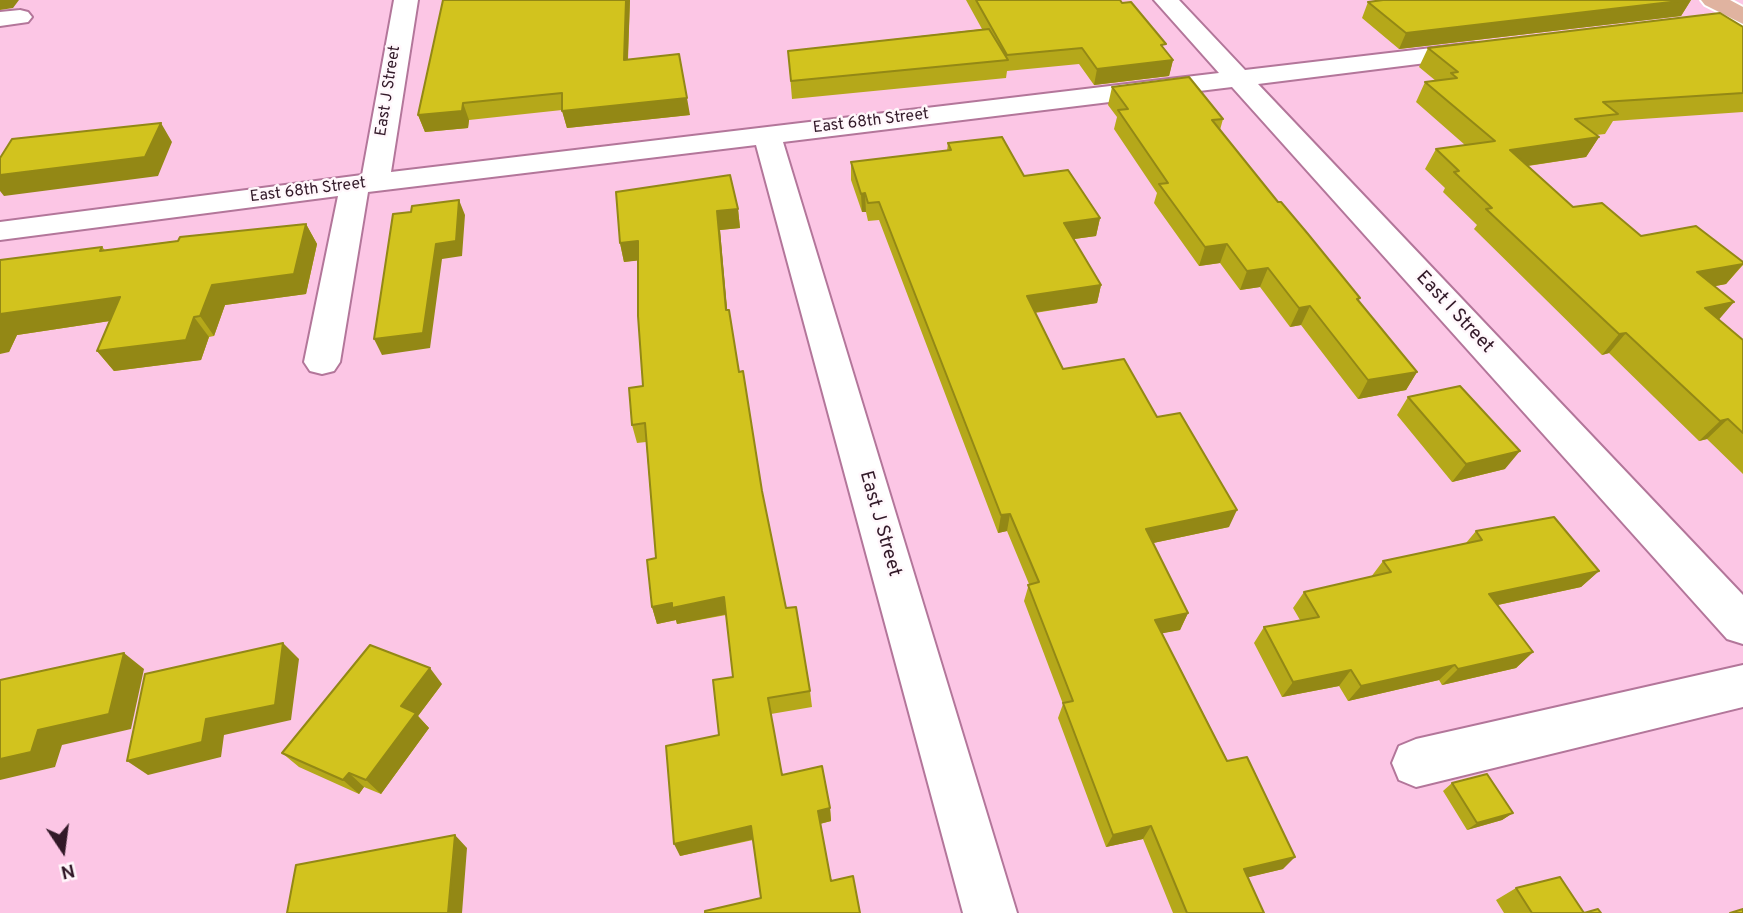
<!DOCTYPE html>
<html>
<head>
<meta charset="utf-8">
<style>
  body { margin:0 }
  #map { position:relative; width:1743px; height:913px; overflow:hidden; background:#fcc6e5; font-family:Overpass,sans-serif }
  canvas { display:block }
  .north { position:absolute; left:28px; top:815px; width:70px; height:70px; -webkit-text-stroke:5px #fff7fb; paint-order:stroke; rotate:167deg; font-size:19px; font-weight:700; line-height:28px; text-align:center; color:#321928 }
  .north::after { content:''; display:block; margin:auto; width:24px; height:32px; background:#321928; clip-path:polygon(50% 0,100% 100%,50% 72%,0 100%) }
</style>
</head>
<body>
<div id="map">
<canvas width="1743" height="913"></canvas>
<div class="north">N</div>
</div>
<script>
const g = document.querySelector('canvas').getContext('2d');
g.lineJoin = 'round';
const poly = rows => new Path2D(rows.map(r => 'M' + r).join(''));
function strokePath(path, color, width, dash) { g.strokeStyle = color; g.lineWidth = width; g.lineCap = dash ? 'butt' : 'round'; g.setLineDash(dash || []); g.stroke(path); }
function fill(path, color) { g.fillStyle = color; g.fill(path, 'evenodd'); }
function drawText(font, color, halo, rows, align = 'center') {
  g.font = font + ' Overpass,sans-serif'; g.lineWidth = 5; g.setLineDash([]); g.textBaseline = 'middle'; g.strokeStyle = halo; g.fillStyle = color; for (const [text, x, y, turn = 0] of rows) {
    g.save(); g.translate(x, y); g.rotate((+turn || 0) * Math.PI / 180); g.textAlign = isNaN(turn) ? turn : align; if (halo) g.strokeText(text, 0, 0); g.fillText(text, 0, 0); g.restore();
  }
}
const minor = poly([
  [394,0,418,0,391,172,1219,73,1154,0,1179,0,1245,70,1474,43,1483,45,1486,50,1483,55,1474,57,1258,84,1743,595,1743,644,1727,639,1232,87,783,142,1017,913,963,913,756,145,368,192,340,362,334,371,322,374,310,371,304,362,338,196,0,240,0,222,362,175,394,0],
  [20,10,28,12,32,17,28,22,0,26,0,12,20,10],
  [1743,665,1743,707,1416,787,1399,780,1392,763,1399,746,1416,739,1743,665]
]);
const major = poly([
  [1701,0,1730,0,1743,7,1743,24,1705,5,1701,0]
]);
strokePath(minor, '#b3769a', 4);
strokePath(major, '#fff', 4);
fill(minor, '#fff');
fill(major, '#e0b3a0');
fill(poly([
  [630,0,628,60,690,115,567,128,562,110,469,120,468,128,425,132,418,115],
  [966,0,1120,0,1173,60,1169,76,1094,85,1079,64,1007,71,1006,78,792,99,788,51,982,29],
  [1691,0,1681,16,1399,49,1362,18,1368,2],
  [1743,27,1743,112,1613,121,1605,134,1596,135,1599,137,1586,157,1528,166,1573,207,1641,236,1743,262,1743,265,1726,284,1715,286,1719,320,1743,340,1743,474,1707,439,1699,441,1609,353,1602,355,1474,229,1477,225,1443,192,1445,188,1425,169,1436,149,1465,145,1416,102,1425,82,1436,81,1419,67,1428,48],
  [1112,87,1223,119,1220,130,1278,202,1360,298,1358,301,1417,372,1406,390,1358,399,1301,325,1290,327,1260,287,1240,290,1220,263,1199,266,1154,203,1157,193,1114,129,1117,117,1108,105],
  [948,143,1024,176,1100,218,1096,236,1074,239,1101,285,1097,303,1035,313,1063,369,1157,417,1229,527,1153,543,1188,613,1180,630,1162,633,1283,869,1248,877,1264,913,1173,913,1143,839,1106,847,1058,718,1063,704,1024,601,1029,584,1007,531,998,533,879,220,868,221,866,212,862,212,851,180,851,162,947,151],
  [738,209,740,228,720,230,727,310,762,491,786,608,810,691,812,707,771,714,782,775,830,808,831,821,820,824,761,898,753,840,680,856,719,735,733,677,726,615,677,624,676,620,657,624,652,607,656,558,646,442,637,443,632,425,643,386,638,260,624,262,620,243],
  [306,224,317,244,306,294,225,305,214,336,209,337,201,360,114,371,97,351,110,321,17,335,9,352,0,260,102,247,105,250],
  [1408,397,1505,469,1452,482,1397,415],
  [1476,531,1599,571,1581,587,1498,605,1533,652,1516,668,1442,685,1439,680,1348,701,1339,686,1282,697,1254,643,1264,627,1300,620,1293,608,1304,592,1371,577,1383,561,1466,543],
  [442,684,418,716,429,728,381,794,364,787,359,794,299,767,282,753],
  [1452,783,1513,813,1502,820,1467,830,1443,791],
  [1516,888,1584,913,1601,913,1504,913,1496,900]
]), '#b5a81a');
fill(poly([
  [0,0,19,0,13,8,0,10],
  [626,0,630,0,627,77,624,60],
  [1691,0,1681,16,1399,49,1406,33],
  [1173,60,1169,76,1094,85,1097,69],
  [687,98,690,115,567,128,562,111],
  [463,103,469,120,468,128,425,132,418,115],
  [161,123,172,142,158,176,4,196,0,191,0,175],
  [1599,137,1586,157,1499,170,1510,150],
  [865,193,866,212,862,212,861,194],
  [459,200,465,215,462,256,442,259,430,348,382,355,374,339,436,244],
  [738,209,740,228,720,230,729,330,726,310,717,211],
  [1100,218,1096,236,1060,241,1064,223],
  [306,224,317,244,306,294,225,305,214,336,200,316,212,285],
  [638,241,643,260,624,262,620,243],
  [1227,244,1220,263,1199,266,1205,247],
  [1743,264,1726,284,1680,293,1697,272],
  [1268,268,1260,287,1240,290,1247,271],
  [1101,285,1097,303,1024,314,1027,296],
  [120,297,136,317,17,335,9,352,0,354,0,314],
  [1734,302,1716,323,1705,308],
  [1310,306,1301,325,1290,327,1299,308],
  [194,317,209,337,201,360,114,371,97,351],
  [1626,333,1609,353,1602,355,1619,334],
  [1417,372,1406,390,1358,399,1368,380],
  [1728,419,1707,439,1699,441,1720,421],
  [1520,451,1505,469,1452,482,1466,464],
  [1237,510,1229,527,1139,546,1146,529],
  [1010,514,1007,531,998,533,1001,515],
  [1599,571,1581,587,1474,610,1489,594],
  [724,597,727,614,677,624,676,620,657,624,652,607,672,603],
  [1188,613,1180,630,1148,636,1155,620],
  [283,643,299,659,291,720,224,735,221,757,148,775,127,761,206,719],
  [1533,652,1516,668,1442,685,1458,669],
  [124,653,144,669,131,729,62,745,55,767,0,780,0,759,38,730],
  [1455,665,1439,680,1348,701,1361,686],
  [430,668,442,684,418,716,429,728,381,794,366,780,401,706],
  [1351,670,1339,686,1282,697,1293,682],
  [349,773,364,787,359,794,343,780],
  [830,808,831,821,819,824,818,811],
  [1513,813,1502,820,1467,830,1477,823],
  [751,826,754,839,680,856,674,844],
  [1151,826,1143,839,1106,847,1113,835],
  [455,835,467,848,462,913,448,913],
  [1295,857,1283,869,1233,881,1244,869]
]), '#938815');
const building = poly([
  [443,0,626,0,624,60,679,54,687,98,562,111,562,93,463,103,462,111,418,115,443,0],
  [976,0,1120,0,1122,3,1131,2,1166,44,1161,45,1173,60,1097,69,1082,48,1007,55,976,0],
  [1383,0,1688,0,1406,33,1368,2,1383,0],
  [1720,13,1743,27,1743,93,1603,102,1618,114,1575,119,1599,137,1510,150,1573,207,1602,203,1641,236,1696,226,1743,262,1743,264,1697,272,1734,302,1705,308,1743,340,1743,433,1728,419,1720,421,1626,333,1619,334,1486,209,1492,208,1454,172,1459,171,1436,149,1495,141,1425,82,1457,78,1451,73,1458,72,1428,48,1720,13],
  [989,29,1008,60,791,81,788,51,989,29],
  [1189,77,1223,119,1212,120,1278,202,1281,202,1308,234,1360,298,1357,299,1417,372,1368,380,1310,306,1299,308,1268,268,1247,271,1227,244,1205,247,1159,184,1168,183,1118,110,1128,109,1112,87,1189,77],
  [161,123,145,157,0,175,0,158,12,139,161,123],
  [1002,137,1024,176,1068,170,1100,218,1064,223,1101,285,1027,296,1063,369,1124,359,1157,417,1180,413,1237,510,1146,529,1188,613,1155,620,1227,761,1247,757,1295,857,1244,869,1264,913,1187,913,1151,826,1113,835,1063,703,1073,701,1028,585,1039,582,1010,514,1001,515,879,202,868,203,865,193,861,194,851,162,951,150,948,143,1002,137],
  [730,175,738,209,717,211,726,310,729,310,739,372,743,371,762,491,786,608,796,607,810,691,768,698,782,775,822,766,830,808,818,811,831,881,853,876,860,913,705,913,705,911,761,898,751,826,674,844,666,746,719,735,713,680,733,677,724,597,672,608,672,603,652,607,647,560,656,558,645,423,632,425,629,388,643,386,638,316,638,241,620,243,616,192,730,175],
  [459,200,456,241,436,244,423,333,374,339,393,214,411,212,412,206,459,200],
  [306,224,294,274,212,285,200,316,194,317,186,340,97,351,120,297,0,314,0,260,102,247,100,251,178,241,180,237,306,224],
  [1460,386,1520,451,1466,464,1408,397,1460,386],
  [1554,517,1599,571,1489,594,1533,652,1458,669,1455,665,1361,686,1351,670,1293,682,1264,627,1319,617,1304,592,1391,572,1383,561,1482,540,1476,531,1554,517],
  [283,643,275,705,206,719,202,742,127,761,145,674,283,643],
  [370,645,430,668,401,706,416,713,366,780,349,773,343,780,282,753,370,645],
  [124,653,109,714,38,730,31,752,0,759,0,680,124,653],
  [1487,774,1513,813,1477,823,1452,783,1487,774],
  [455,835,448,913,287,913,296,865,455,835],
  [1560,877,1584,913,1598,909,1601,913,1532,913,1516,888,1560,877],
  [1743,909,1743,913,1730,913,1743,909]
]);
fill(building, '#d2c31e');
strokePath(building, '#938815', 2);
drawText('16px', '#321928', '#fff7fb', [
  ["East J Street",389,91,-81],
  ["East 68th Street",871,122,-7],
  ["East 68th Street",308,191,-7]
]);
drawText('19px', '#321928', '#fff7fb', [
  ["East I Street",1454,313,47],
  ["East J Street",879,524,74]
]);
</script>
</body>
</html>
